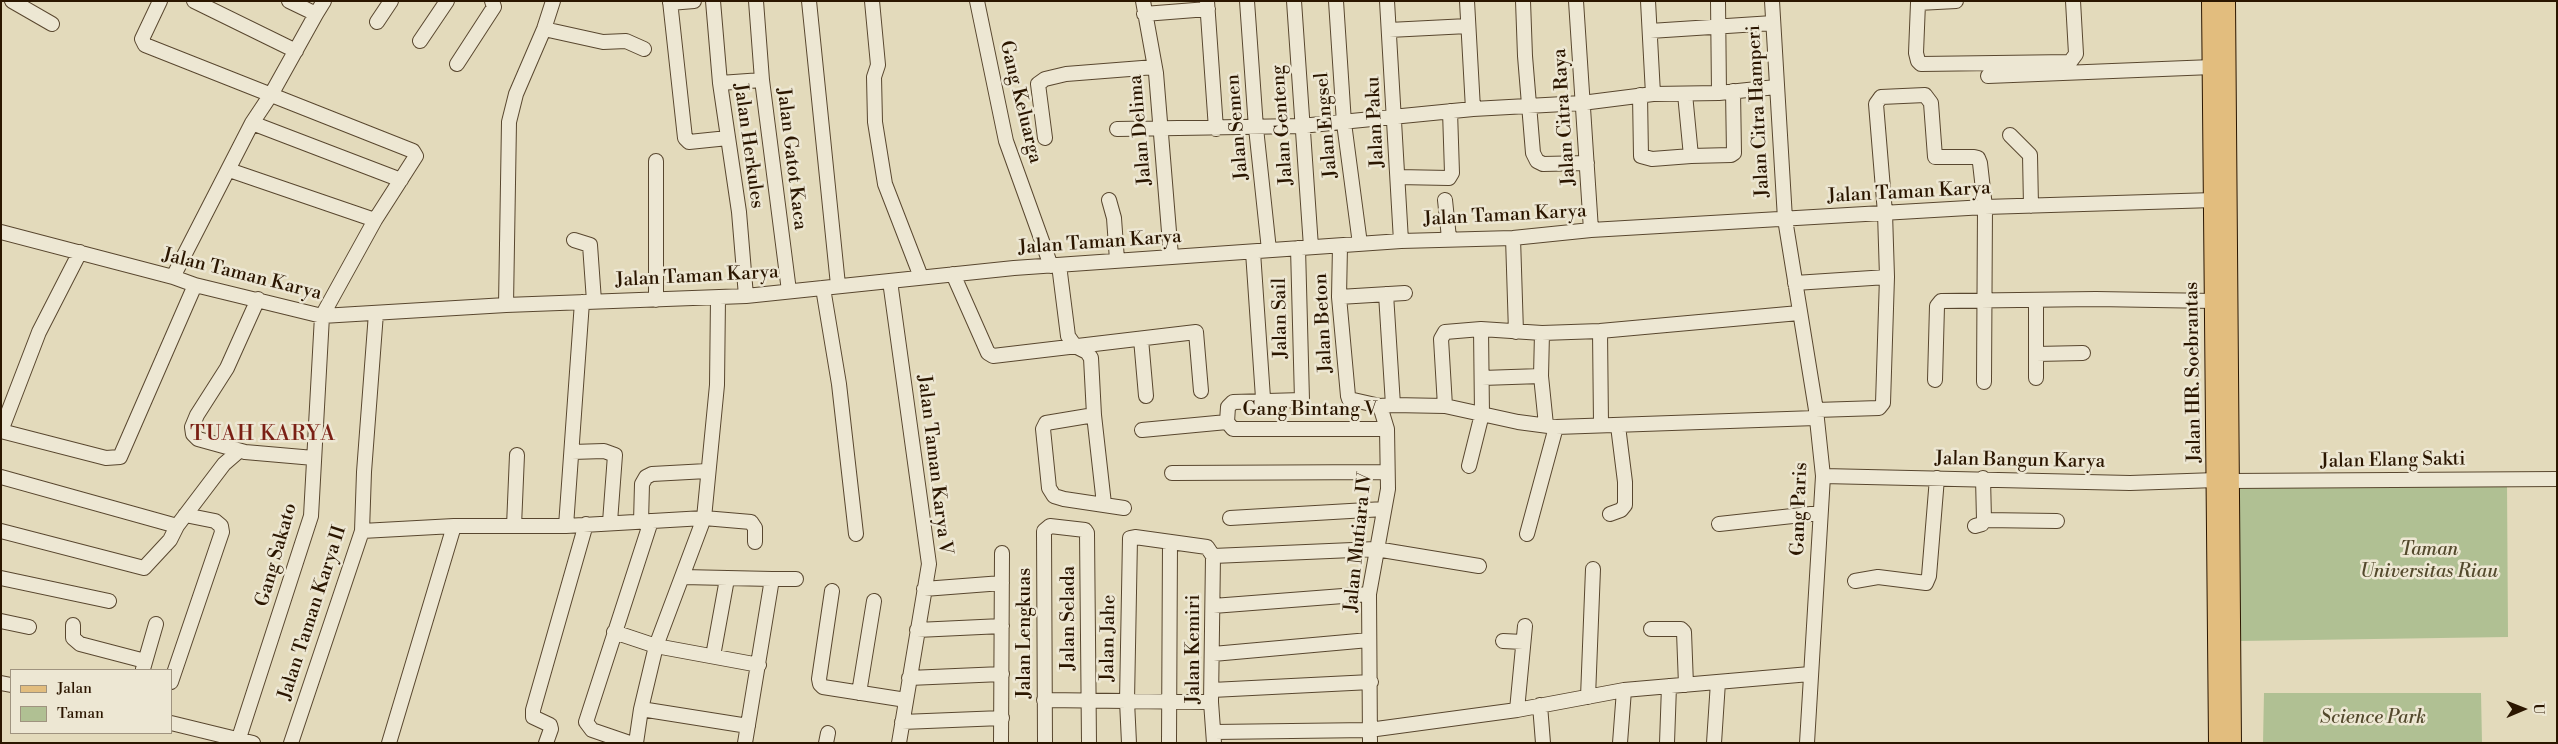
<!DOCTYPE html>
<html>
<head>
<meta charset="utf-8">
<style>
  body { margin:0 }
  #map { position:relative; width:2558px; height:744px; overflow:hidden; background:#e3dabb; font-family:"Libre Bodoni",serif }
  canvas { display:block }
  .frame { position:absolute; inset:0; border:2px solid #2b1600; pointer-events:none }
  .legend { position:absolute; left:10px; top:669px; width:162px; height:65px; box-sizing:border-box; background:#ede7d3; border:1px solid #9f937f; margin:0; padding:6px 9px; list-style:none; font-size:15px; color:#2b1600 }
  .legend li { display:flex; align-items:center; gap:10px; height:25px }
  .legend b { width:25px; border:1px solid #9f937f }
  .north { position:absolute; left:2498px; top:684px; width:50px; height:50px; -webkit-text-stroke:4px #ede7d3; paint-order:stroke; rotate:89deg; font-size:14px; font-weight:700; line-height:20px; text-align:center; color:#2b1600 }
  .north::after { content:''; display:block; margin:auto; width:18px; height:22px; background:#2b1600; clip-path:polygon(50% 0,100% 100%,50% 72%,0 100%) }
</style>
</head>
<body>
<div id="map">
<canvas width="2558" height="744"></canvas>
<div class="frame"></div>
<ul class="legend">
<li><b style="height:6px;background:#e2bd7e"></b>Jalan</li>
<li><b style="height:14px;background:#b0c093"></b>Taman</li>
</ul>
<div class="north">U</div>
</div>
<script>
const g = document.querySelector('canvas').getContext('2d');
g.lineJoin = 'round';
function fill(path, color) { g.fillStyle = color; g.fill(path, 'evenodd'); }
const poly = rows => new Path2D(rows.map(r => 'M' + r).join(''));
function strokePath(path, color, width, dash) { g.strokeStyle = color; g.lineWidth = width; g.lineCap = dash ? 'butt' : 'round'; g.setLineDash(dash || []); g.stroke(path); }
function drawText(font, color, halo, rows, align = 'center') {
  g.font = font + ' "Libre Bodoni",serif'; g.lineWidth = 5; g.setLineDash([]); g.textBaseline = 'middle'; g.strokeStyle = halo; g.fillStyle = color; for (const [text, x, y, turn = 0] of rows) {
    g.save(); g.translate(x, y); g.rotate((+turn || 0) * Math.PI / 180); g.textAlign = isNaN(turn) ? turn : align; if (halo) g.strokeText(text, 0, 0); g.fillText(text, 0, 0); g.restore();
  }
}
fill(poly([
  [2507,483,2508,637,2240,641,2239,486],
  [2264,693,2481,693,2482,743,2263,743]
]), '#b0c093');
const minor = poly([
  [12,1,52,24],
  [160,1,142,39,145,45,413,151,416,156,375,220,322,316,311,516,239,738],
  [194,1,296,51],
  [670,1,685,138,689,142,728,138],
  [713,1,720,83,739,212,746,296],
  [756,1,762,80,789,291],
  [809,1,838,285],
  [872,1,878,65,874,77,875,122,885,184,921,277],
  [977,1,1006,141,1051,266],
  [1143,1,1156,73,1171,256],
  [1207,1,1216,129],
  [1247,1,1256,128,1269,250],
  [1294,1,1311,247],
  [1336,1,1344,123,1360,244],
  [1387,1,1401,241],
  [1467,1,1473,109],
  [1523,1,1525,56,1533,153,1537,161,1543,164,1587,163],
  [1576,1,1591,230],
  [1648,1,1653,94],
  [1718,1,1719,93],
  [1772,1,1785,219,1816,410,1823,476,1807,743],
  [1956,1,1918,3,1916,53,1918,61,1921,64,2070,62,2076,54,2073,1],
  [670,3,694,1],
  [316,14,324,1],
  [1144,14,1208,9],
  [377,22,391,1],
  [544,29,603,42,626,41,644,49],
  [1389,30,1468,26],
  [1650,31,1773,23],
  [420,41,447,1],
  [457,64,494,7,492,1],
  [1988,76,2212,67],
  [720,83,762,80],
  [1640,95,1641,156,1652,159,1691,156,1685,94],
  [252,123,401,180],
  [1117,129,1301,126,1473,109,1582,103,1653,94,1719,93,1776,87],
  [2010,135,2030,155,2031,206],
  [1045,138,1038,84,1045,79,1066,74,1155,67],
  [1691,156,1731,155,1734,153,1733,91],
  [229,170,375,220],
  [1398,177,1449,178,1452,173,1450,111],
  [1109,200,1114,218,1117,260],
  [1445,200,1449,238],
  [1,232,173,277,195,285,322,316,506,305,746,296,1014,268,1401,241,1513,238,1591,230,1985,207,2214,200],
  [1513,238,1516,332],
  [574,240,590,245,594,301],
  [1340,246,1339,297,1348,396,1349,399,1380,406,1393,405,1386,294],
  [1298,248,1302,400,1233,402,1228,407,1227,422,1233,429,1387,429],
  [1253,252,1263,398,1261,402],
  [1059,265,1068,336,1075,346,1087,352,1091,358,1094,415,1104,504],
  [953,274,988,353,993,356,1196,332,1201,391],
  [173,277,252,123,272,93,316,14,289,1],
  [890,281,929,564,899,743],
  [1795,283,1887,277],
  [823,288,839,384,856,534],
  [1339,297,1405,293],
  [258,299,227,368,197,415,192,427,193,434,198,439,245,452,314,458],
  [656,300,656,161],
  [2036,300,2036,378],
  [506,305,509,122,516,94,544,29,553,1],
  [1799,313,1600,331,1542,333,1481,329,1445,332,1441,339,1445,406,1518,422,1556,427,1816,418],
  [1600,331,1601,424],
  [1542,333,1541,376,1546,425],
  [1141,339,1146,396],
  [2036,354,2083,353],
  [1482,378,1541,376],
  [1935,380,1937,306,1941,301,2096,299,2214,301],
  [1393,405,1445,406],
  [1816,410,1879,408,1883,403,1887,277,1885,213,1876,104,1881,97,1925,95,1931,103,1935,157,1974,157,1978,158,1980,163,1985,207,1984,382],
  [1094,415,1046,423,1043,429,1049,488,1054,496,1064,499,1124,508],
  [1142,430,1227,422],
  [1,431,106,458,120,457,195,285],
  [1,431,39,332,80,252],
  [572,452,604,451,615,455,610,522],
  [1469,466,1482,414,1481,329],
  [1172,473,1387,472],
  [1823,476,2130,483,2216,480],
  [1,477,177,526,224,464,239,451],
  [2230,481,2557,479],
  [1610,514,1621,510,1625,505,1625,482,1618,426],
  [1230,518,1384,509],
  [1984,520,2057,521],
  [641,522,642,484,646,477,652,474,707,471],
  [1719,524,1820,513],
  [514,526,517,455],
  [566,526,582,302],
  [1975,526,1982,524,1984,520,1983,478],
  [1,531,144,568,170,540,177,526],
  [362,531,454,526,566,526,704,518,751,522,755,528,755,542],
  [1527,534,1556,427],
  [1213,556,1376,549,1479,566],
  [1213,556,1211,702,1214,743],
  [683,577,772,579,745,743],
  [1,578,109,601],
  [772,579,796,579],
  [1855,581,1878,577,1926,583,1929,576,1937,478],
  [924,589,1002,583],
  [832,591,819,679,820,684,823,687,906,700],
  [1213,606,1369,594],
  [1,621,29,627],
  [73,625,73,638,80,644,145,661],
  [1651,629,1681,629,1684,632,1686,685],
  [917,630,1002,626],
  [614,632,656,646,759,665],
  [1503,641,1523,642],
  [1213,654,1369,640],
  [713,656,727,579],
  [143,669,156,624],
  [909,678,1002,674],
  [171,682,222,532,221,526,215,521,185,515],
  [1,683,11,685],
  [1212,690,1371,682],
  [859,693,874,601],
  [1588,697,1593,569],
  [1044,700,1211,702],
  [1540,705,1543,743],
  [641,709,748,726],
  [1517,710,1525,626],
  [902,722,1002,718],
  [171,723,253,743],
  [1214,732,1369,730,1517,710,1624,690,1810,674],
  [291,743,362,531,364,472,376,313],
  [389,743,454,526],
  [546,743,551,729,550,725,533,717,533,710,586,524],
  [630,743,592,730,586,722,651,521],
  [636,743,641,709,656,646,704,518,717,385,718,298],
  [826,743,828,733],
  [1001,743,1002,553],
  [1045,743,1044,531,1050,526,1085,530,1087,533,1089,743],
  [1129,743,1127,701,1130,538,1135,537,1207,547,1213,556],
  [1169,743,1170,542],
  [1370,743,1369,594,1388,489,1387,429,1380,406],
  [1620,743,1624,690],
  [1667,743,1669,686],
  [1714,743,1718,682]
]);
const major = poly([
  [2211,1,2218,743],
  [2226,1,2232,743]
]);
strokePath(minor, '#59472f', 16);
strokePath(major, '#2b1600', 20);
strokePath(minor, '#ede7d3', 14);
strokePath(major, '#e2bd7e', 18);
drawText('19px', '#2b1600', '#ede7d3', [
  ["Gang Keluarga",1020,102,76],
  ["Jalan Citra Hamperi",1759,111,-93],
  ["Jalan Citra Raya",1565,117,-94],
  ["Jalan Paku",1376,122,-93],
  ["Jalan Genteng",1283,125,-94],
  ["Jalan Engsel",1327,125,-95],
  ["Jalan Semen",1238,127,-95],
  ["Jalan Delima",1141,130,-95],
  ["Jalan Herkules",748,146,82],
  ["Jalan Gatot Kaca",791,159,83],
  ["Jalan Taman Karya",1909,193,-3],
  ["Jalan Taman Karya",1505,216,-3],
  ["Jalan Taman Karya",1100,243,-4],
  ["Jalan Taman Karya",242,275,14],
  ["Jalan Taman Karya",697,277,-3],
  ["Jalan Sail",1281,318,-91],
  ["Jalan Beton",1324,323,-93],
  ["Jalan HR. Soebrantas",2194,372,-91],
  ["Gang Bintang V",1310,410],
  ["Jalan Bangun Karya",2020,461,1],
  ["Jalan Elang Sakti",2393,461,-1],
  ["Jalan Taman Karya V",934,465,83],
  ["Gang Paris",1800,509,-88],
  ["Jalan Mutiara IV",1359,542,-84],
  ["Gang Sakato",277,555,-74],
  ["Jalan Taman Karya II",313,613,-72],
  ["Jalan Selada",1069,618,-90],
  ["Jalan Lengkuas",1025,633,-90],
  ["Jalan Jahe",1109,638,-89],
  ["Jalan Kemiri",1194,649,-90]
]);
drawText('italic 19px', '#53492c', '#ede7d3', [
  ["Taman",2429,550],
  ["Universitas Riau",2429,572],
  ["Science Park",2373,718]
]);
g.letterSpacing = '1px';
drawText('21px', '#7a1f14', '#ede7d3', [
  ["TUAH KARYA",263,435]
]);
g.letterSpacing = '0px';
</script>
</body>
</html>
